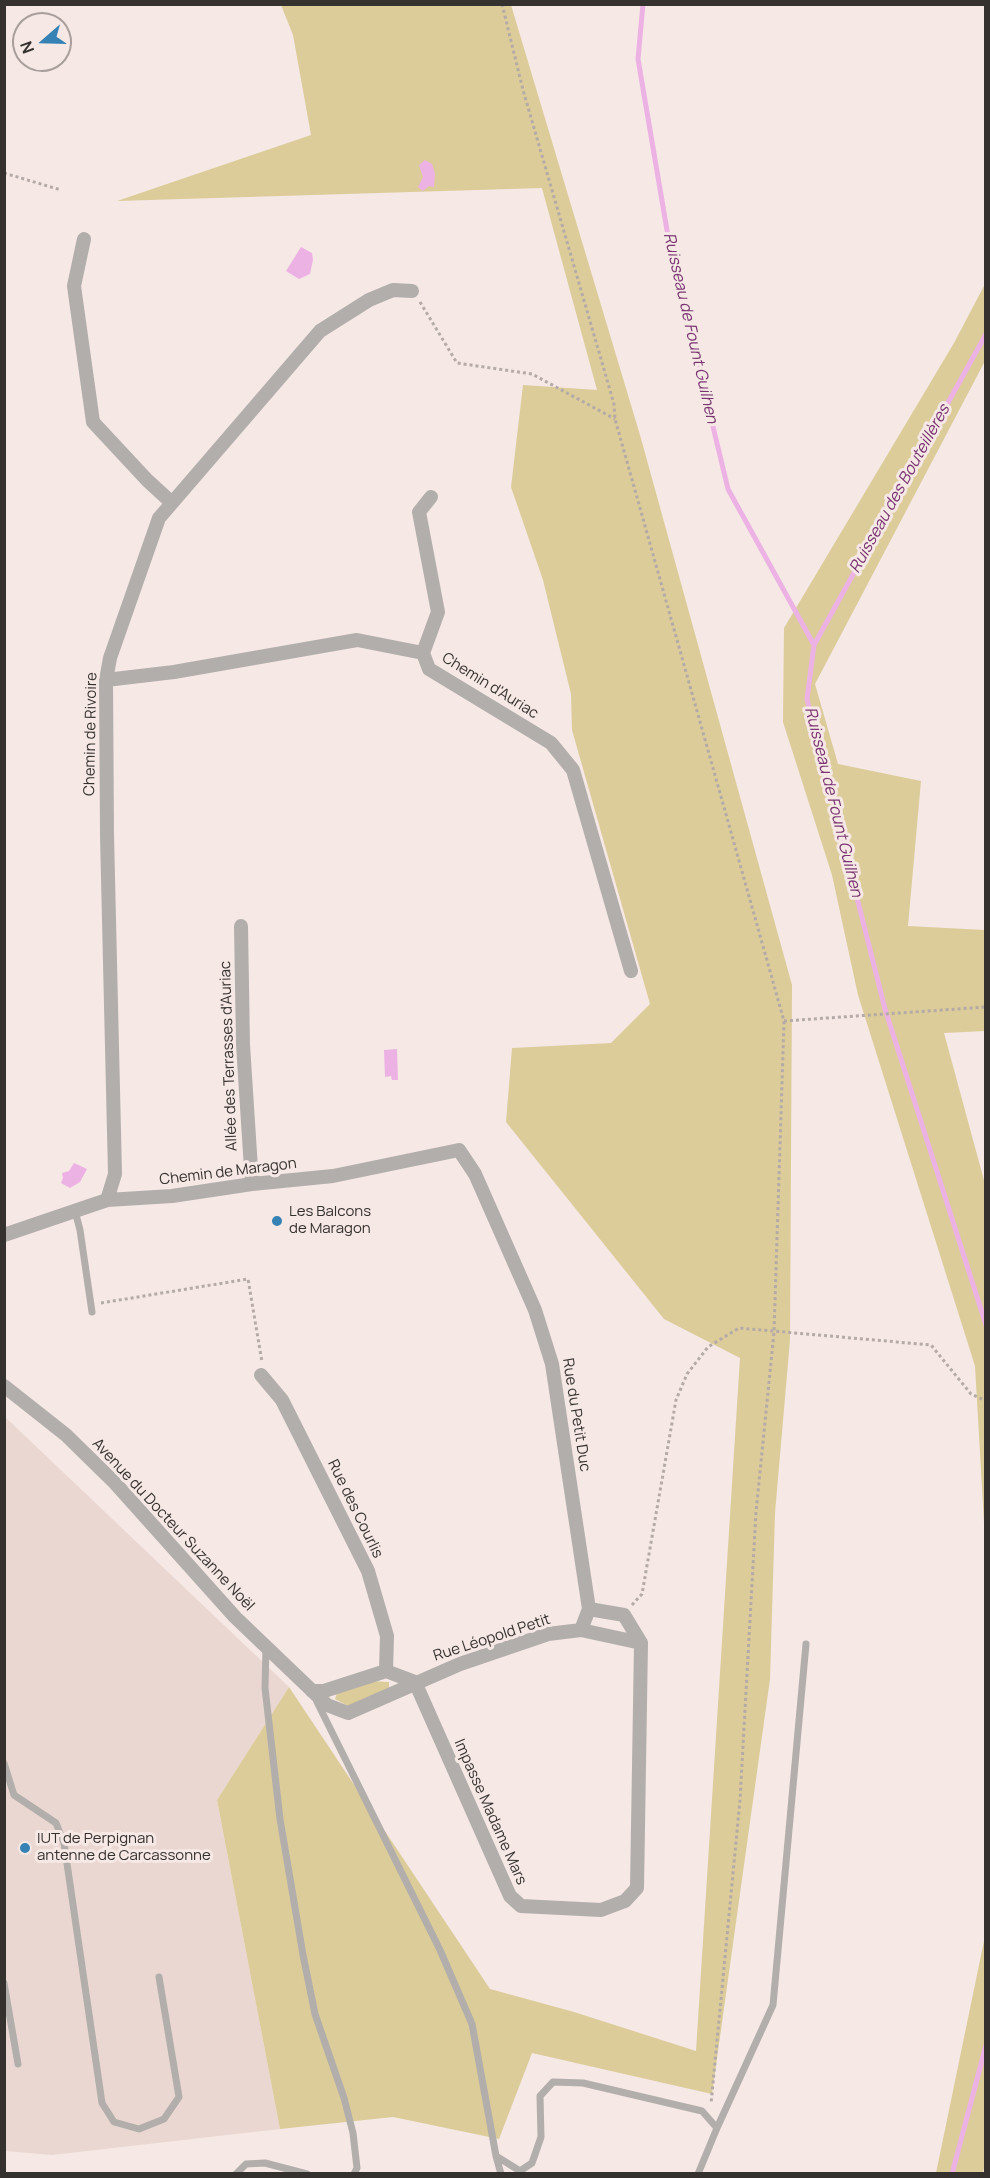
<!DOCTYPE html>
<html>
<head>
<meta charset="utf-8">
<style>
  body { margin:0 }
  #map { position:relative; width:990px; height:2178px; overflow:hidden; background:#f5e8e5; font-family:Manrope,sans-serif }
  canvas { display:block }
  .frame { position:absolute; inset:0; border:6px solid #35312f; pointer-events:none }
  .north { position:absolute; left:12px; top:12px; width:60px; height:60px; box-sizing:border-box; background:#f5e8e5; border:2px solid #a89f9c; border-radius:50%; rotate:250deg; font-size:16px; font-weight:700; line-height:24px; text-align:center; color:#35312f }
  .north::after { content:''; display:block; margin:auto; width:21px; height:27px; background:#3682b5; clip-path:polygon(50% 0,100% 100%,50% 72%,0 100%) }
</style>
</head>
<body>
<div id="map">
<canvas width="990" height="2178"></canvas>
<div class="frame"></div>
<div class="north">N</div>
</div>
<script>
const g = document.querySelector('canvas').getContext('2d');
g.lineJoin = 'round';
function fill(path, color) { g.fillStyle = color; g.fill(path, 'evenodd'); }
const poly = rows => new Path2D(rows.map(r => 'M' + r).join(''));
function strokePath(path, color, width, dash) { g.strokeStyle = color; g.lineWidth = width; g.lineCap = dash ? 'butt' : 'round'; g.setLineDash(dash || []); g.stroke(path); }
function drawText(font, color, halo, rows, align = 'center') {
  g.font = font + ' Manrope,sans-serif'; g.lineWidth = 6; g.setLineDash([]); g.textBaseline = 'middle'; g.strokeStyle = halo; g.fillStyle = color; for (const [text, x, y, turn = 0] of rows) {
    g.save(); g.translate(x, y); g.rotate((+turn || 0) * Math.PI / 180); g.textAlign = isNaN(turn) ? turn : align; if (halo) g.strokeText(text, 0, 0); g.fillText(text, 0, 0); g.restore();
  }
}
fill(poly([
  [4,1416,289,1687,217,1800,280,2129,52,2155,5,2151]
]), '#ebd7d2');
fill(poly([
  [281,5,511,5,640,435,792,985,790,1340,775,1513,770,1679,712,2094,532,2053,499,2139,393,2117,280,2129,217,1800,289,1687,490,1989,574,2012,696,2051,740,1358,664,1319,506,1122,512,1048,611,1043,650,1004,572,730,571,694,543,580,511,487,523,385,597,390,542,188,117,201,311,135,293,35],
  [985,284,985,361,815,684,838,764,921,781,908,926,985,930,985,1031,944,1033,985,1184,985,1540,975,1366,858,995,832,875,783,722,784,628,954,343],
  [370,1681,389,1682,389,1688,350,1707,335,1699,337,1693],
  [985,1936,985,2164,983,2173,936,2173]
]), '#dccc99');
fill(poly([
  [425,160,432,164,435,174,434,187,429,186,423,191,418,187,423,177,419,165],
  [301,247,312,253,313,260,310,274,299,279,286,271],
  [397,1049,398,1080,392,1080,391,1076,385,1077,384,1050],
  [74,1163,87,1169,80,1182,70,1188,61,1183,63,1178,62,1173,69,1171]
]), '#edb2e4');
strokePath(poly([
  [643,4,638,59,670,248,728,489,814,645,807,699,885,1009,986,1325],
  [814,645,986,334],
  [952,2174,986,2045]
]), '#edb2e4', 5);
strokePath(poly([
  [502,4,523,90,614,404,615,419,784,1021,774,1332,756,1512,740,1800,711,2104],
  [4,173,61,190],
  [420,302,457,363,532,374,615,419],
  [784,1021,986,1007],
  [101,1303,248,1279,262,1362],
  [632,1605,642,1594,676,1400,687,1374,708,1347,739,1328,931,1345,971,1394,986,1401]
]), '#b4aaa7', 3, [3, 3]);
strokePath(poly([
  [75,1211,80,1230,92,1312],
  [266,1647,265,1688,280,1819,303,1955,315,2014,344,2098,353,2133,357,2168,354,2174],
  [317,1702,440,1950,472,2024,496,2156,520,2171,532,2163,541,2137,540,2096,553,2082,583,2083,702,2111,717,2128,698,2174],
  [4,1763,14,1795,56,1823,64,1843,102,2103,114,2122,139,2129,164,2119,179,2097,159,1977],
  [4,1983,18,2064],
  [717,2128,773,2005,806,1644],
  [496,2156,501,2174],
  [236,2174,246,2164,265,2163,307,2174]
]), '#b2aeab', 7);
strokePath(poly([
  [84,239,74,286,93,422,147,480,172,503],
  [423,653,438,612,419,512,431,497],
  [106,680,174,672,357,640,423,653,429,669,551,743,573,770,631,971],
  [241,926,243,1045,252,1184],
  [107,1200,115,1174,107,835,106,680,110,658,159,518,172,503,320,331,369,300,393,290,412,291],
  [4,1235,107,1200,172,1196,252,1184,333,1176,459,1150,475,1174,535,1310,552,1364,589,1609,581,1630],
  [261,1375,282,1400,368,1571,387,1636,386,1671],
  [4,1386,66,1435,115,1483,235,1617,327,1705,348,1713,460,1664,548,1634,581,1630,641,1643],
  [386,1671,415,1682,510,1896,521,1906,601,1910,625,1901,637,1888,641,1643,624,1615,589,1609],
  [312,1691,324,1691,386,1671]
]), '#b2aeab', 14);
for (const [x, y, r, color] of [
  [277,1221,6,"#3682b5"],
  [25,1848,6,"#3682b5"]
]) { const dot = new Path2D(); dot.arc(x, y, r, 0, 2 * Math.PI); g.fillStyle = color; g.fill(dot); strokePath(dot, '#f5e8e5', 2); }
drawText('15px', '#35312f', '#f5e8e5', [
  ["Chemin d'Auriac",490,686,32],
  ["Chemin de Rivoire",91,734,-89],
  ["Allée des Terrasses d'Auriac",229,1056,-92],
  ["Chemin de Maragon",228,1172,-7],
  ["Rue du Petit Duc",576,1415,81],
  ["Rue des Courlis",355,1509,64],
  ["Avenue du Docteur Suzanne Noël",173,1525,47],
  ["Rue Léopold Petit",492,1638,-18],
  ["Impasse Madame Mars",490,1812,66]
]);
drawText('15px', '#35312f', '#f5e8e5', [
  ["Les Balcons",289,1212],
  ["de Maragon",289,1229],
  ["IUT de Perpignan",37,1839],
  ["antenne de Carcassonne",37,1856]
], 'left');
drawText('italic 16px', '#793471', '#f5e8e5', [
  ["Ruisseau de Fount Guilhen",690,328,77],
  ["Ruisseau des Bouteillères",900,489,-61],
  ["Ruisseau de Fount Guilhen",833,802,76]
]);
</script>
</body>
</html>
